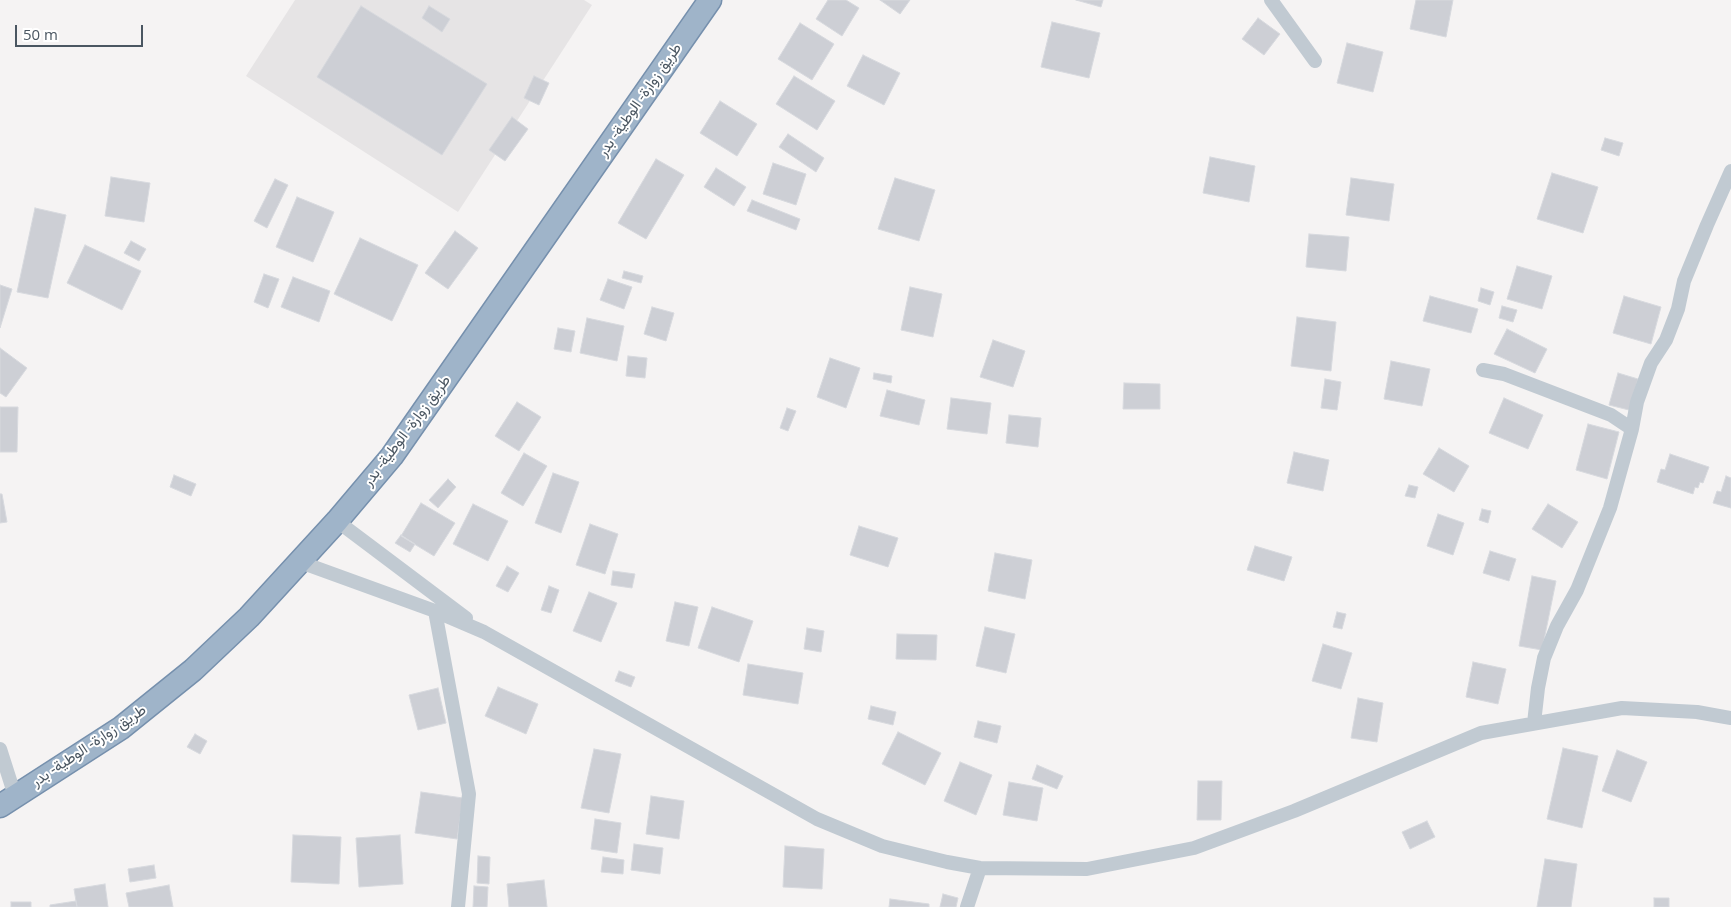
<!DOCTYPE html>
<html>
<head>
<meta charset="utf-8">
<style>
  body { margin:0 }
  #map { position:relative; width:1731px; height:907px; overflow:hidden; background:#f5f3f3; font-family:"Open Sans",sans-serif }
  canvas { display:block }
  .scale { position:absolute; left:15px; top:25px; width:128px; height:22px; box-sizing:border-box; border:2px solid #4a5661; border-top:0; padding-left:6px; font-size:15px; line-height:18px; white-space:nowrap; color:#4a5661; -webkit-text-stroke:4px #fff; paint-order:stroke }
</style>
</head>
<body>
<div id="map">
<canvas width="1731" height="907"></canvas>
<div class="scale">50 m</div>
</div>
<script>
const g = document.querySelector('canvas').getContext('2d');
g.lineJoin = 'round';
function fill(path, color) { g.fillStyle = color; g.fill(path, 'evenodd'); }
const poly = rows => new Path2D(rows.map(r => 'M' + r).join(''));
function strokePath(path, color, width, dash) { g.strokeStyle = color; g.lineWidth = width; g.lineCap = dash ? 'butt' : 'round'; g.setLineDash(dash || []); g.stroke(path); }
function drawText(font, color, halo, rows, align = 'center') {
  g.font = font + ' "Open Sans",Vazirmatn,sans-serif'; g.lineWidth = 4; g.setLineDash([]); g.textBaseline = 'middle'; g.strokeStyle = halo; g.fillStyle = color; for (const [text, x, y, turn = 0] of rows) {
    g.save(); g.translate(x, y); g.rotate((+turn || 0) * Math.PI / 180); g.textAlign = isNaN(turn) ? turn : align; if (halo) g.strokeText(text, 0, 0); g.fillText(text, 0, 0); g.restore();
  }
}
fill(poly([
  [295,0,584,0,592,5,458,212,246,76]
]), '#e6e4e5');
const building = poly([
  [828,0,846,0,859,8,842,36,816,19,828,0],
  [880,0,910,0,900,14,880,0],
  [1076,0,1103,0,1101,7,1076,0],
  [1416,0,1453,0,1446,37,1410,29,1416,0],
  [361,6,487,84,442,155,317,77,361,6],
  [429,6,450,19,442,32,422,18,429,6],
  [1258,18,1280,34,1264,55,1242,39,1258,18],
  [1052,22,1100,33,1089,78,1041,67,1052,22],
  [800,23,834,44,812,80,778,59,800,23],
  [1347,43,1383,52,1373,92,1337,83,1347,43],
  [863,55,900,73,884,105,847,86,863,55],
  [534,76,549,83,539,105,524,98,534,76],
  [794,76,835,101,817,130,776,104,794,76],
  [720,101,757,124,737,156,700,133,720,101],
  [512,117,528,129,505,161,489,150,512,117],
  [788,134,824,158,816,172,779,147,788,134],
  [1605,138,1623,143,1619,156,1601,150,1605,138],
  [1210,157,1255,166,1249,202,1203,193,1210,157],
  [656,159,684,175,646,239,618,223,656,159],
  [773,163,806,174,796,205,763,194,773,163],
  [716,168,746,187,734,206,704,187,716,168],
  [1552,173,1598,187,1583,233,1537,219,1552,173],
  [111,177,150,183,144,222,105,216,111,177],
  [895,178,935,190,919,241,878,229,895,178],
  [1351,178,1394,184,1389,221,1346,215,1351,178],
  [275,179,288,185,267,228,254,221,275,179],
  [297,197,334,212,313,262,276,247,297,197],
  [752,200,800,219,796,230,747,211,752,200],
  [35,208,66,215,48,298,17,292,35,208],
  [455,231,478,248,448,289,425,273,455,231],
  [1309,234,1349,237,1346,271,1306,267,1309,234],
  [360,238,418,265,392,321,334,294,360,238],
  [131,241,146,249,139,261,124,253,131,241],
  [85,245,141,271,122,310,67,283,85,245],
  [1517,266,1552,276,1542,309,1507,299,1517,266],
  [624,271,643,276,641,283,622,278,624,271],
  [264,274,279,279,268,308,254,302,264,274],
  [293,277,330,291,319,322,281,307,293,277],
  [608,279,632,287,624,309,600,300,608,279],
  [0,285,12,289,0,328,0,285],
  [910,287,942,294,933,337,901,330,910,287],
  [1481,288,1494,292,1490,305,1478,301,1481,288],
  [1430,296,1478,309,1471,333,1423,321,1430,296],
  [1624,296,1661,307,1651,344,1613,333,1624,296],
  [1502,306,1517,310,1513,322,1499,318,1502,306],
  [652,307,674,313,666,341,644,334,652,307],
  [1297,317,1336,322,1331,371,1291,366,1297,317],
  [587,318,624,326,617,361,580,353,587,318],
  [558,328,575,331,571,352,554,349,558,328],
  [1507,329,1547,349,1535,373,1494,354,1507,329],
  [993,340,1025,351,1013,387,980,377,993,340],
  [0,348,27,368,6,397,0,393,0,348],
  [628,356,647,358,645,378,626,376,628,356],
  [830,358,860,368,846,408,817,397,830,358],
  [1391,361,1430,369,1422,406,1384,399,1391,361],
  [874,373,892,376,891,383,873,379,874,373],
  [1618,373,1638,379,1629,410,1609,405,1618,373],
  [1325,379,1341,382,1337,410,1321,408,1325,379],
  [1124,383,1160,384,1160,409,1123,409,1124,383],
  [887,390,925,400,919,425,880,416,887,390],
  [951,398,991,403,987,434,947,429,951,398],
  [1504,398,1543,415,1528,449,1489,433,1504,398],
  [517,402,541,417,519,451,495,436,517,402],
  [0,407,18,407,17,452,0,452,0,407],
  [787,408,796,411,788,431,780,428,787,408],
  [1009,415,1041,418,1038,447,1006,443,1009,415],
  [1588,424,1619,432,1607,479,1576,470,1588,424],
  [1439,448,1469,466,1454,492,1423,474,1439,448],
  [1294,452,1329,460,1323,491,1287,483,1294,452],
  [524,453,547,466,523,506,501,493,524,453],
  [1670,454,1709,467,1703,483,1700,482,1698,488,1695,487,1693,494,1657,482,1661,469,1665,470,1670,454],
  [553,473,579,482,561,533,535,523,553,473],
  [174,475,196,484,191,496,170,487,174,475],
  [1726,476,1731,478,1731,508,1713,503,1717,491,1721,492,1726,476],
  [448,479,456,487,438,508,429,500,448,479],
  [1409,485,1418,487,1415,498,1405,496,1409,485],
  [0,494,2,494,7,522,0,523,0,494],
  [421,503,455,523,434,556,401,536,421,503],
  [473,504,508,521,488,561,453,544,473,504],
  [1548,504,1578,522,1562,548,1532,529,1548,504],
  [1482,509,1491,511,1488,523,1479,520,1482,509],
  [1438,514,1464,523,1453,555,1427,546,1438,514],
  [590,524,618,534,605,574,576,565,590,524],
  [859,526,898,538,888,567,850,555,859,526],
  [401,535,415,544,410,552,395,543,401,535],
  [1255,546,1292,557,1284,581,1247,570,1255,546],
  [1490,551,1516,559,1509,581,1483,573,1490,551],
  [995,553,1032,560,1025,599,988,591,995,553],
  [507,566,519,573,508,592,496,586,507,566],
  [613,571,635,574,632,588,611,585,613,571],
  [1532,576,1556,581,1542,650,1519,646,1532,576],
  [549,586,559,590,551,613,541,610,549,586],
  [589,592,617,603,601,642,573,631,589,592],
  [675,602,698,607,689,646,666,641,675,602],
  [712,607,753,621,739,662,698,648,712,607],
  [1337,612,1346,614,1342,629,1333,627,1337,612],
  [985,627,1015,634,1006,673,976,666,985,627],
  [807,628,824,631,821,652,804,649,807,628],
  [897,634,937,635,936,660,896,659,897,634],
  [1323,644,1352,653,1341,689,1312,681,1323,644],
  [1473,662,1506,669,1498,704,1466,697,1473,662],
  [748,664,803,673,798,704,743,695,748,664],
  [619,671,635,677,631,687,615,681,619,671],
  [498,687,538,704,526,734,485,716,498,687],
  [438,688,446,723,418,730,409,695,438,688],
  [1358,698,1383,703,1377,742,1351,738,1358,698],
  [871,706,896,712,893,725,868,719,871,706],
  [978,721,1001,726,997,743,974,737,978,721],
  [898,732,941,753,925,785,882,764,898,732],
  [195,734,207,741,200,754,187,747,195,734],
  [1563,748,1598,756,1582,828,1547,819,1563,748],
  [594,749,621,754,609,813,581,808,594,749],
  [1617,750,1647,762,1631,802,1602,791,1617,750],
  [960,762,992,775,976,815,944,801,960,762],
  [1037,765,1063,776,1057,789,1032,779,1037,765],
  [1198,781,1222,781,1221,820,1197,820,1198,781],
  [1009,782,1043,788,1037,821,1003,815,1009,782],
  [421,792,463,798,457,839,415,833,421,792],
  [651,796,684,801,679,839,646,834,651,796],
  [595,819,621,823,617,853,591,849,595,819],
  [1427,821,1435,837,1410,849,1402,832,1427,821],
  [293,835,341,837,339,884,291,882,293,835],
  [400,835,403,884,359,887,356,838,400,835],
  [634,844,663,848,660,874,631,870,634,844],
  [785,846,824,849,822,889,783,887,785,846],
  [478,856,490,857,489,884,477,883,478,856],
  [603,857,624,860,623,874,601,872,603,857],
  [1545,859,1577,864,1571,907,1537,907,1545,859],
  [154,865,156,878,130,882,128,869,154,865],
  [544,880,547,907,509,907,507,884,544,880],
  [105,884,108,907,77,907,74,889,105,884],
  [169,885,173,907,129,907,126,893,169,885],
  [474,886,488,887,487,907,473,907,474,886],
  [943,894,958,898,956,907,940,907,943,894],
  [1654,898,1669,898,1669,907,1654,907,1654,898],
  [890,899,929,904,929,907,889,907,890,899],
  [76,901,77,907,50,907,50,905,76,901],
  [11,902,31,902,31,907,11,907,11,902]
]);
fill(building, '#cdcfd5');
strokePath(building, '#d7d9de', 1);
const trunk = poly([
  [0,806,121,728,193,670,249,617,337,521,392,456,710,0]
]);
strokePath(trunk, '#7690ad', 25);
strokePath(poly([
  [1271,0,1315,61],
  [1483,370,1504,374,1611,415,1632,429],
  [337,521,466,618],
  [300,562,435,611,484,632,817,819,882,846,947,862,980,868,1087,869,1194,848,1294,811,1481,733,1622,708,1697,712,1731,718],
  [435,611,469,794,458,907],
  [1534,723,1538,688,1544,658,1557,626,1577,590,1610,508,1632,429,1637,402,1651,363,1666,340,1678,309,1684,281,1707,225,1731,171],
  [0,749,15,796],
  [967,907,980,868]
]), '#c1cad2', 14);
strokePath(trunk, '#9fb4c9', 22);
drawText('15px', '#4a5661', '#fff', [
  ["طريق زوارة- الوطية- بدر",640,100,-55],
  ["طريق زوارة- الوطية- بدر",407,431,-53],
  ["طريق زوارة- الوطية- بدر",89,746,-34]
]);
</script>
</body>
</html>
